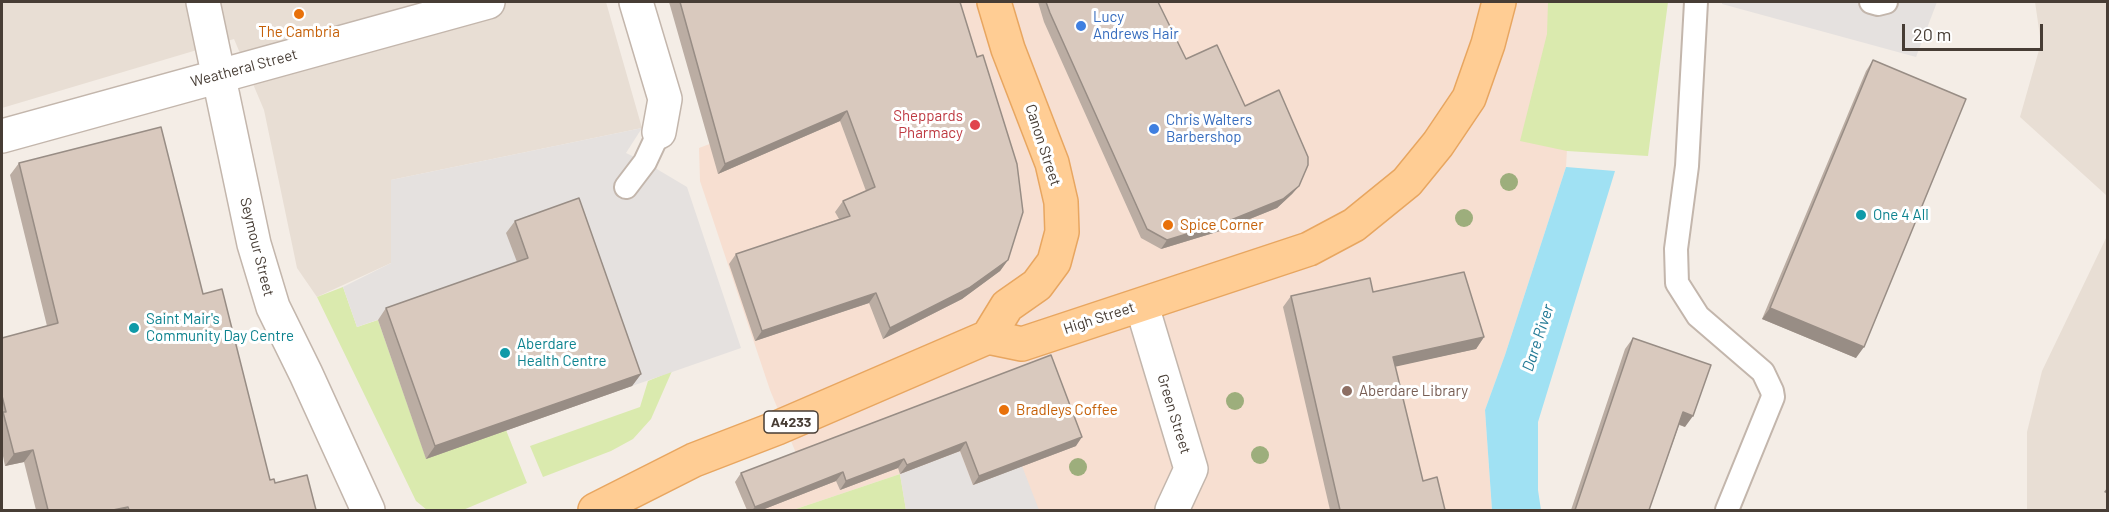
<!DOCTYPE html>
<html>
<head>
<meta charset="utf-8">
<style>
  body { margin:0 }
  #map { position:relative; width:2109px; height:512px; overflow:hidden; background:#f4ede6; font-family:Barlow,sans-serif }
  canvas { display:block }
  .frame { position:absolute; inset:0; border:3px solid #473d35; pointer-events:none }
  .scale { position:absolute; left:1902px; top:24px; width:141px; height:27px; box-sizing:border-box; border:3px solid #473d35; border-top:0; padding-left:8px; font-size:18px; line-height:21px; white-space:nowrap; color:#473d35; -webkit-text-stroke:4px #fff; paint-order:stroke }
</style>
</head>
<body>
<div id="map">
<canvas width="2109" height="512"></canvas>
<div class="frame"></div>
<div class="scale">20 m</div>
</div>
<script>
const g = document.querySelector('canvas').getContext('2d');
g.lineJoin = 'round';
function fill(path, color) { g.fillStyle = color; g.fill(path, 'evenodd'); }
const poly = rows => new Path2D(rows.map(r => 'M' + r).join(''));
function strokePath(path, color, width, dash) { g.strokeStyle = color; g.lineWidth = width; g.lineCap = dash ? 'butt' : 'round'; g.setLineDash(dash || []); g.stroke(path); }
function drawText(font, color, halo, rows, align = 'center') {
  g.font = font + ' Barlow,sans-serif'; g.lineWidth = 6; g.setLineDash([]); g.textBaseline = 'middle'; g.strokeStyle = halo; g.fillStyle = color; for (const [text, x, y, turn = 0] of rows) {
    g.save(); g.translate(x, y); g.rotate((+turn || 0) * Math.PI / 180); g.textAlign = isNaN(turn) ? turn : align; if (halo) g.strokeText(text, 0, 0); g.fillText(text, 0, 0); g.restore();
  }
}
fill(poly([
  [2,2,606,2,642,128,391,180,391,263,317,297,297,268,264,110,234,39,2,108],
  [2035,2,2107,2,2107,201,2106,195,2020,117,2041,43],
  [2107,236,2107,510,2027,510,2027,432,2042,371]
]), '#e8ded4');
fill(poly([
  [796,2,1575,2,1566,167,1505,355,1485,410,1492,510,906,510,900,474,793,510,747,510,735,482,798,458,770,390,700,181,699,148,781,117]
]), '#f7dfd1');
fill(poly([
  [1548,2,1668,2,1648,156,1567,151,1520,141,1547,34],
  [343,287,357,327,378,320,426,458,506,430,527,483,463,510,427,510,416,501,317,297],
  [672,371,651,419,633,439,611,451,543,477,530,446,640,407,648,381],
  [900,474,906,510,793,510]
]), '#daeaae');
fill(poly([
  [1722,2,1937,2,1916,57,1722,4],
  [642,128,626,153,645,162,687,187,741,348,632,386,519,270,357,327,343,287,391,263,391,180],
  [960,451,973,485,1022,466,1039,510,906,510,900,474]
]), '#e5e1df');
fill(poly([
  [1566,167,1615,171,1538,422,1538,490,1541,510,1492,510,1485,410,1505,355]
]), '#a0e1f3');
const service = poly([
  [1696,2,1687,166,1676,249,1677,283,1698,316,1763,372,1772,391,1773,397,1727,510],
  [1871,2,1878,4,1886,2],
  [626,187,645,162,659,132]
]);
const pedestrian = poly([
  [1145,316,1191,469,1172,510]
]);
const minor = poly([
  [203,2,254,244,273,307,306,374,368,510],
  [636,2,665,99,659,132],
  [2,136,488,2]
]);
const primary = poly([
  [988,337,1007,306,1037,285,1054,262,1062,232,1061,202,1052,163,1008,49,994,2],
  [595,510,694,460,777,428,988,337,1022,344,1309,249,1354,225,1407,182,1438,144,1469,98,1488,44,1499,2]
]);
strokePath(service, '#c3b6ac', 26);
strokePath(pedestrian, '#c3b6ac', 36);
strokePath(minor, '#c3b6ac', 36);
strokePath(primary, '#e8a660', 36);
strokePath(service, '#fff', 22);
strokePath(pedestrian, '#fff', 33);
strokePath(minor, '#fff', 33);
strokePath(primary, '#ffcd94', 33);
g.fillStyle = '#9dae7c';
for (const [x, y] of [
  [1509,182],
  [1464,218],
  [1235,401],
  [1260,455],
  [1078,467]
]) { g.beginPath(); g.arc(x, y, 9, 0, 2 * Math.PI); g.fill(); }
fill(poly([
  [669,2,960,2,1008,260,1000,271,962,299,883,339,869,303,755,341,729,264,736,254,839,219,835,212,843,201,866,191,840,121,718,174],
  [1038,2,1155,2,1186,59,1245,106,1299,186,1292,194,1277,208,1220,231,1161,249,1141,238,1044,22],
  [1873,60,1856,358,1762,319,1866,71],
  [19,163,203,294,270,480,316,510,36,510,24,462,5,466,2,451,2,338,47,326,10,175],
  [515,221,641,374,632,386,426,459,378,320,386,308,517,262,506,233],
  [1373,292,1484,337,1476,349,1395,366,1423,481,1445,510,1330,510,1283,307,1291,296],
  [1633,338,1685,427,1679,425,1649,510,1571,510,1625,349],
  [1051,355,1076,446,973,485,960,451,900,474,898,468,840,490,836,481,762,510,747,510,735,482,741,473]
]), '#bbada3');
fill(poly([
  [847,111,840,121,718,174,725,164],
  [1299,186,1292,194,1277,208,1220,231,1161,249,1167,240],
  [1008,260,1000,271,962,299,883,339,890,328],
  [876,293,869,303,755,341,762,331],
  [1770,308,1864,347,1856,358,1762,319],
  [1484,337,1476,349,1385,369,1393,357],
  [641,374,632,386,426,459,435,446],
  [1683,412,1693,416,1685,427,1676,423],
  [1082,437,1076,446,973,485,979,476],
  [966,442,960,451,900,474,907,465],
  [33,450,24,462,5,466,14,454],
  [904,459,898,468,840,490,846,481],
  [843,472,836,481,762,510,752,510,755,507],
  [2108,487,2108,494,2104,492],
  [128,507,125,510,113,510]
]), '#988d85');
const building = poly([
  [680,2,960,2,977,57,983,55,1017,164,1023,212,1008,260,969,288,890,328,876,293,762,331,736,254,850,216,843,201,875,187,847,111,725,164,680,2],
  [1046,2,1158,2,1186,59,1217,45,1245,106,1279,90,1308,157,1308,165,1299,186,1283,199,1226,222,1167,240,1147,229,1050,13,1046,2],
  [1873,60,1966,99,1864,347,1770,308,1873,60],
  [161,127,203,294,222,289,270,480,274,479,275,483,307,475,316,510,129,510,128,507,113,510,48,510,33,450,14,454,3,412,6,412,2,396,2,338,58,323,19,163,161,127],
  [579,198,641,374,435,446,386,308,528,258,515,221,579,198],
  [1464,272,1484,337,1393,357,1423,481,1437,477,1445,510,1340,510,1291,296,1370,278,1373,292,1464,272],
  [1633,338,1711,365,1693,416,1683,412,1649,510,1575,510,1633,338],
  [1051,355,1082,437,979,476,966,442,907,465,904,459,846,481,843,472,755,507,741,473,1051,355]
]);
fill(building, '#d9c9be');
strokePath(building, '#988d85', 1.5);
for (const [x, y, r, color] of [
  [299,14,6,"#e8710a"],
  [1081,26,6,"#3f7fe0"],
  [975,125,6,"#e0444e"],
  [1154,129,6,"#3f7fe0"],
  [1861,215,6,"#0f9aa8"],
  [1168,225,6,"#e8710a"],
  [134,328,6,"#0f9aa8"],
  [505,353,6,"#0f9aa8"],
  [1347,391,6,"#8d6e63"],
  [1004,410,6,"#e8710a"]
]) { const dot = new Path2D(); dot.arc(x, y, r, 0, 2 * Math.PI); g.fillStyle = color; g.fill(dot); strokePath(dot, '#fff', 2); }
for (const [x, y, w] of [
  [791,422,54]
]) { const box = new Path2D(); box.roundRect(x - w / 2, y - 11, w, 22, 4.5); g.fillStyle = '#fff'; g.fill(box); strokePath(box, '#473d35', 1.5); }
drawText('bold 14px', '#473d35', null, [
  ["A4233",791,422]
]);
drawText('15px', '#366cbe', '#fff', [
  ["Lucy",1093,17],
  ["Andrews Hair",1093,34],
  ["Chris Walters",1166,120],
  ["Barbershop",1166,137]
], 'left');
drawText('15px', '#c56008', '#fff', [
  ["The Cambria",299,32,"center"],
  ["Spice Corner",1180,225],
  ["Bradleys Coffee",1016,410]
], 'left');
drawText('15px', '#473d35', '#fff', [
  ["Weatheral Street",244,68,-15],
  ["Canon Street",1043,145,72],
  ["Seymour Street",257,247,76],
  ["High Street",1099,318,-18],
  ["Green Street",1174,414,73]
]);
drawText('15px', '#be3a42', '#fff', [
  ["Sheppards",963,116],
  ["Pharmacy",963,133]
], 'right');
drawText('15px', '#0d838f', '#fff', [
  ["One 4 All",1873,215],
  ["Saint Mair's",146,319],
  ["Community Day Centre",146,336],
  ["Aberdare",517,344],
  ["Health Centre",517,361]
], 'left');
drawText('15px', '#785e54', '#fff', [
  ["Aberdare Library",1359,391]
], 'left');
drawText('italic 16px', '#257b96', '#fff', [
  ["Dare River",1538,338,-72]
]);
</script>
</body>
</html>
